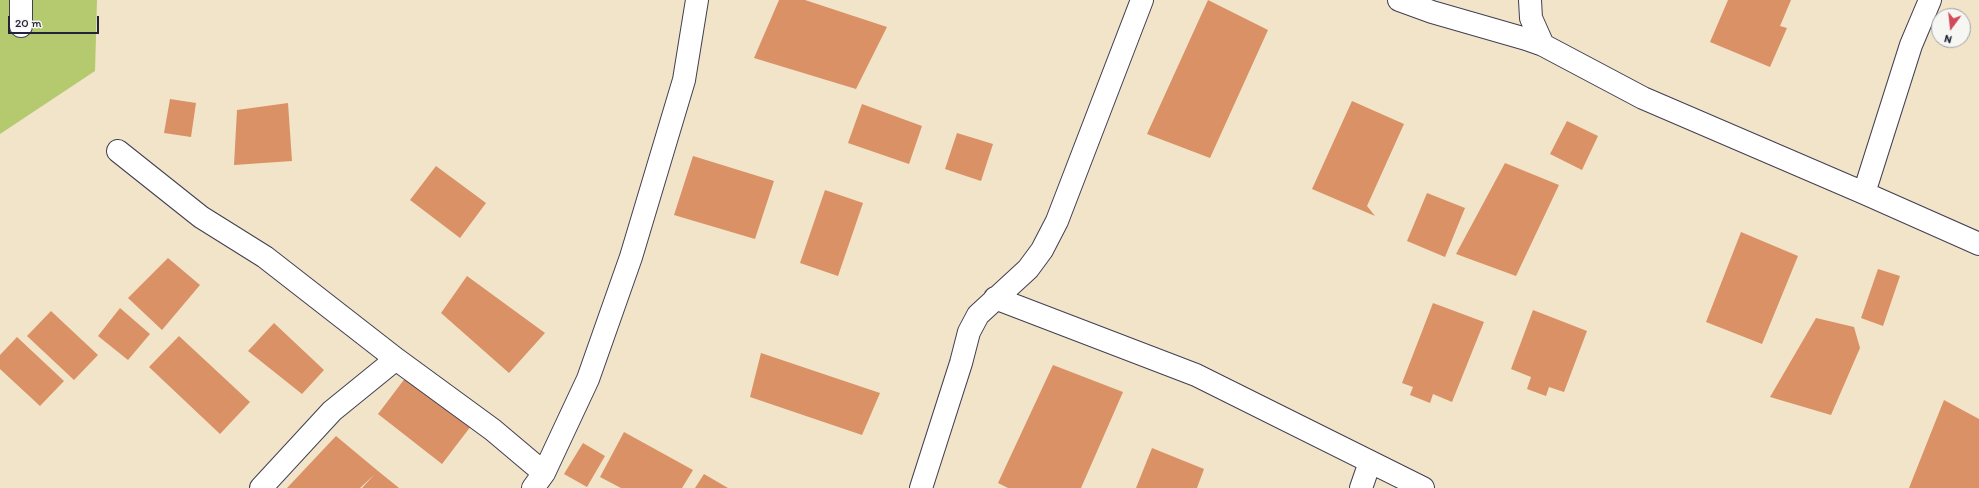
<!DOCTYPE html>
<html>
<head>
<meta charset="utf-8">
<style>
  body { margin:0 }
  #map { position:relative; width:1979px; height:488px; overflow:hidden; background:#f1e4c9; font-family:Itim,sans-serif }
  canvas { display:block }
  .north { position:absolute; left:1931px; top:8px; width:40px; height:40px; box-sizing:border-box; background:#f6f6f2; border:1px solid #a1a1a9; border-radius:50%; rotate:195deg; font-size:11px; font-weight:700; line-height:16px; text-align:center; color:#22223b }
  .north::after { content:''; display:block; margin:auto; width:14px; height:18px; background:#d1495b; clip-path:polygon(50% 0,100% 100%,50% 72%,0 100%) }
  .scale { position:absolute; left:8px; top:16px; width:91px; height:18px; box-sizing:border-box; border:2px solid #22223b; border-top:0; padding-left:5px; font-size:12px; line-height:14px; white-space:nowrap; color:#22223b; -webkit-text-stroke:3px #f6f6f2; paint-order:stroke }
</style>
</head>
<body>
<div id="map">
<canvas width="1979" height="488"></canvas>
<div class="north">N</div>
<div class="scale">20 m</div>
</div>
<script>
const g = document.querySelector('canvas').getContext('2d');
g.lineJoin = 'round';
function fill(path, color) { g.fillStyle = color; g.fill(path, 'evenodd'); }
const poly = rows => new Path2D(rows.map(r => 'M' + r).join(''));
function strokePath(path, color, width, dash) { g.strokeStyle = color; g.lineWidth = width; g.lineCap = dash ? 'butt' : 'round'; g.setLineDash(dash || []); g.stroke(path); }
fill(poly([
  [0,0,97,0,95,71,0,134]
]), '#b5ca6e');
fill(poly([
  [779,0,805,0,887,27,856,89,754,58],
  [1208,0,1268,30,1210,158,1147,134],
  [1728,0,1791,0,1780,26,1787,28,1770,67,1710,42],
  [170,99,196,103,191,137,164,133],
  [1352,101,1404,124,1367,206,1375,216,1312,189],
  [288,103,292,161,234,165,237,110],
  [862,104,922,126,909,164,848,143],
  [1567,121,1598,136,1582,170,1550,154],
  [957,133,993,144,981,181,945,169],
  [693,156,774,181,755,239,674,215],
  [1505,163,1559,185,1516,276,1456,254],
  [436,166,486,203,460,238,410,200],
  [825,190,863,203,838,276,800,263],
  [1427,193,1465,208,1445,257,1407,241],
  [1741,232,1798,256,1762,344,1706,322],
  [168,258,200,285,162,330,128,298],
  [1878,269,1900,276,1883,326,1861,318],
  [467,276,545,333,509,373,441,313],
  [1433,303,1484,322,1452,402,1433,394,1430,403,1410,395,1413,387,1402,383],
  [120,308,150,334,128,360,98,336],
  [1533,310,1587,331,1564,392,1549,387,1546,396,1527,389,1531,377,1511,369],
  [51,311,98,355,74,380,27,336],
  [1816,318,1854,327,1860,348,1831,415,1770,397],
  [274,323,324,370,302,394,248,351],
  [179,336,250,402,220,434,149,367],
  [17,337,64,381,40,406,0,369,0,355],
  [761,353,880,393,862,435,750,397],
  [1053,365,1123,392,1081,488,1008,488,998,483],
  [406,377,471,426,442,464,378,414],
  [1944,400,1979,419,1979,488,1909,488],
  [624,432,693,470,682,488,621,488,600,477],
  [336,436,378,471,399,488,362,488,374,475,360,488,287,488],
  [583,443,605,456,587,487,564,474],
  [1152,448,1204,469,1197,488,1136,488],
  [704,474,728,488,695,488]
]), '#da9165');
const minor = poly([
  [1399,0,1432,12,1526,39,1543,45,1643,98,1864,193,1979,244],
  [1530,0,1531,18,1543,45],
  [21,26,21,0],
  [118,151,201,217,265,257,396,359],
  [1864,193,1911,45,1930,0],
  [995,298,1196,375,1423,488],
  [261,488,332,411,396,359,493,430,544,473],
  [533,488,544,473,588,379,631,257,684,80,697,0],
  [921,488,961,363,969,332,978,315,1028,269,1042,250,1057,221,1142,0],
  [1361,488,1370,462]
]);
strokePath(minor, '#413f50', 24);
strokePath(minor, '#fff', 22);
</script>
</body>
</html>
